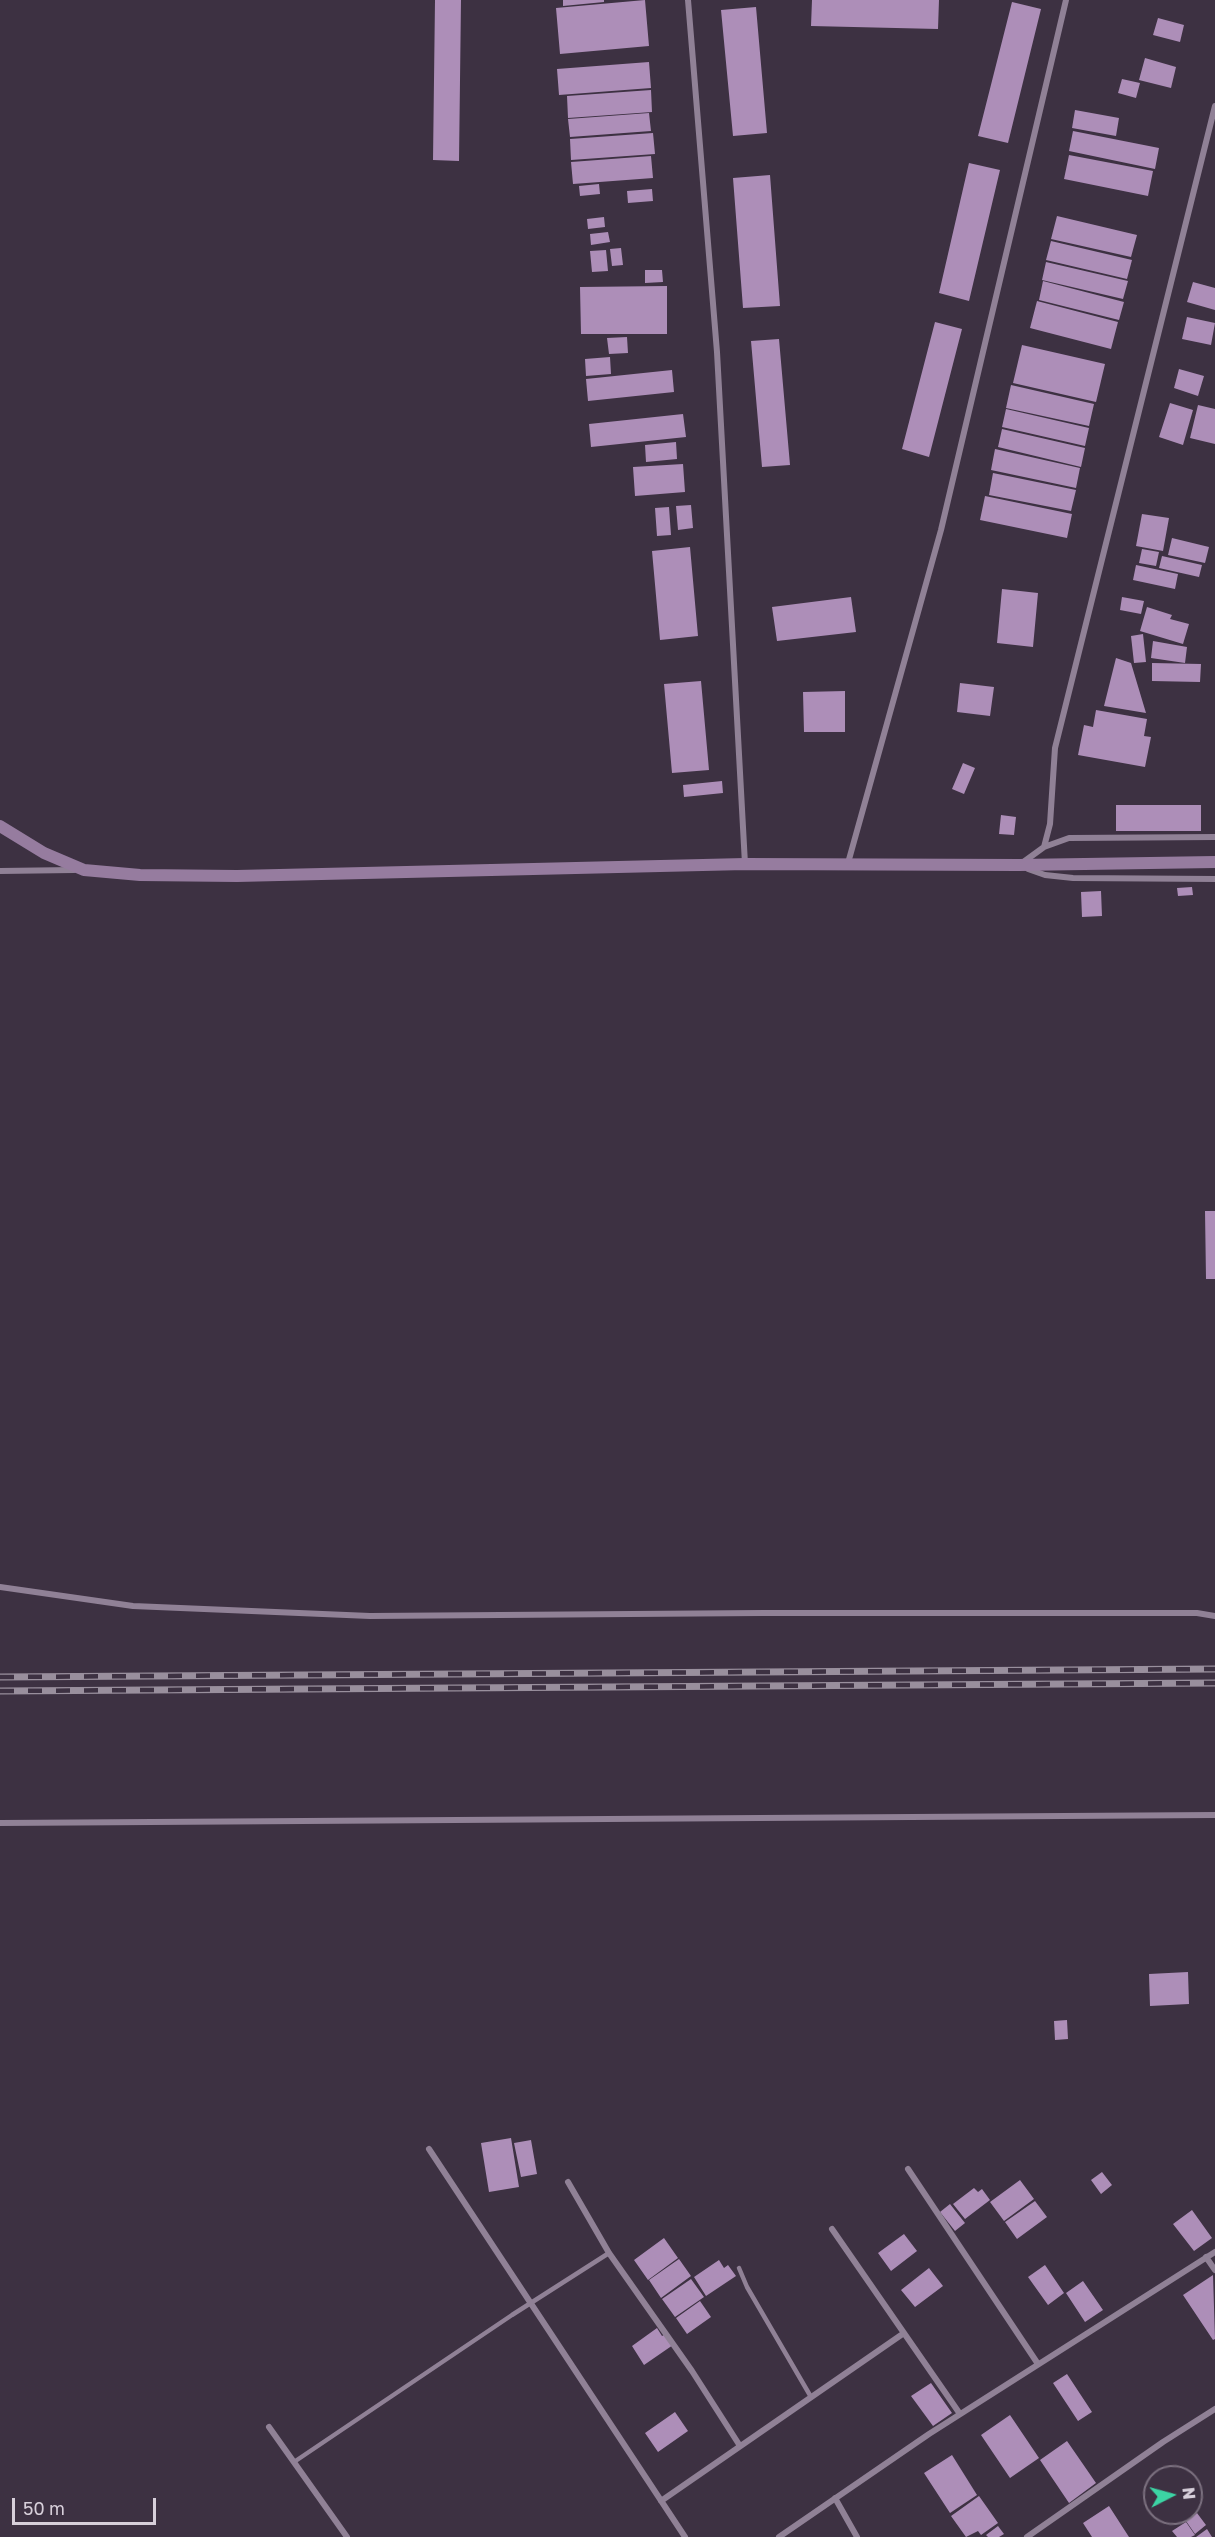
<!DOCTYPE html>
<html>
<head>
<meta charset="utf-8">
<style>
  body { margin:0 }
  #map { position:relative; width:1215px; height:2537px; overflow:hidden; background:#3d3142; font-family:"Golos Text",sans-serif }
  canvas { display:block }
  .north { position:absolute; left:1143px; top:2465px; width:60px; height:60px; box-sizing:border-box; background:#3d3142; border:2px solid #7b707f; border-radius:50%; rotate:84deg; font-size:16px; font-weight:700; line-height:24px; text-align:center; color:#d7cfda }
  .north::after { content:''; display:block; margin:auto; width:21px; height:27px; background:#3cd4a4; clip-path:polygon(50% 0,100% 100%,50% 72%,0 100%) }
  .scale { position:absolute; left:12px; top:2498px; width:144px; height:27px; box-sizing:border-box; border:3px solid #d7cfda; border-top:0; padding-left:8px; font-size:18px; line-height:21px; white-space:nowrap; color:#d7cfda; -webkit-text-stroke:4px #3d3142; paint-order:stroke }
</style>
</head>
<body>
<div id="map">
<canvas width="1215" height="2537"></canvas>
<div class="north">N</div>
<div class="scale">50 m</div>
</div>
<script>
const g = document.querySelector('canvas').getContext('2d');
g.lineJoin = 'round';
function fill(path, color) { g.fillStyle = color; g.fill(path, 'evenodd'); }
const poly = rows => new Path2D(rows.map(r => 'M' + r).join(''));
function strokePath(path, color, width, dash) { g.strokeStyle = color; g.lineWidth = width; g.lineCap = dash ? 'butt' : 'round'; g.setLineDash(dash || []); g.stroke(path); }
fill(poly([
  [435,0,461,0,459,161,433,160],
  [563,0,604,0,604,2,563,6],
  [645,0,649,46,560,54,556,8],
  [812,0,939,0,938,29,811,26],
  [1012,2,1041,9,1008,143,978,136],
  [756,7,767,133,733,136,721,10],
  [1158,18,1184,25,1180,42,1153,35],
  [1145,58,1176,67,1171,88,1139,80],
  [649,62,651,88,559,95,557,69],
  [1122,79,1140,83,1136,98,1118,93],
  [651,90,652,112,568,118,567,96],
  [1075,110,1119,118,1116,136,1072,128],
  [649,113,651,131,570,137,568,119],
  [1073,131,1159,148,1155,169,1069,151],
  [653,133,655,154,571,160,570,139],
  [1069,155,1153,171,1148,196,1064,179],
  [651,156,653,178,573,184,571,162],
  [969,163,1000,170,969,301,939,293],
  [770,175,780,306,743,308,733,178],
  [599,184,600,194,580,196,579,186],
  [652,189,653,201,628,203,627,191],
  [1057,216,1137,235,1131,257,1051,239],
  [604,217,605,227,588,229,587,219],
  [608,232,610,242,591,245,590,234],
  [1051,241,1132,260,1127,279,1046,260],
  [621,248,623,265,612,266,610,249],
  [606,250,608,271,592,272,590,251],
  [1046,262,1128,281,1123,299,1042,280],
  [645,270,662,270,663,282,645,283],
  [1043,281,1124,302,1119,320,1039,300],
  [1193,282,1215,288,1215,310,1187,302],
  [667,286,667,334,581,334,580,287],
  [1037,301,1118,322,1111,349,1030,328],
  [1187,317,1215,323,1211,345,1182,339],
  [935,322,962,329,929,457,902,449],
  [627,337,628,353,609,354,607,338],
  [779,339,790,465,762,467,751,341],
  [1022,345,1105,364,1096,402,1013,383],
  [610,357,611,374,586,376,585,359],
  [1179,369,1204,376,1198,396,1174,388],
  [672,370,674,392,588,401,586,379],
  [1011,385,1094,404,1089,426,1006,408],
  [1170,403,1193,410,1183,445,1159,437],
  [1198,405,1215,409,1215,444,1190,438],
  [1006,409,1089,428,1085,446,1002,427],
  [683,414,686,437,591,447,589,424],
  [1002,429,1085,448,1081,467,998,447],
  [676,442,677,459,646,462,645,445],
  [995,449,1080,468,1076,488,991,470],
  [683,464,685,492,635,496,633,467],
  [993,473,1076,490,1071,511,989,495],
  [985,496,1072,514,1067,538,980,520],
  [691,505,693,528,678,530,676,506],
  [669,507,671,535,657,536,655,508],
  [1142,514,1169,518,1163,551,1136,546],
  [1172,538,1209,547,1205,563,1168,555],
  [690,547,698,636,660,640,652,551],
  [1142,549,1159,552,1156,566,1139,563],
  [1162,556,1202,565,1199,577,1159,568],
  [1136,565,1178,574,1175,589,1133,580],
  [1002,589,1038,593,1033,647,997,643],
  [851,597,856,632,777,641,772,607],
  [1122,597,1144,601,1141,614,1120,610],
  [1147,607,1172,615,1170,619,1189,624,1183,644,1140,631],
  [1143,634,1146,662,1134,663,1131,636],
  [1153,641,1187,647,1185,663,1151,658],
  [1116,658,1131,663,1146,713,1104,706],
  [1152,663,1201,664,1200,682,1152,681],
  [701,681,709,770,672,773,664,684],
  [960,683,994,687,990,716,957,712],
  [845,691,845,732,804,732,803,692],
  [1096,710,1147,719,1144,736,1151,737,1145,767,1078,755,1084,725,1093,727],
  [963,763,975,768,964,794,952,789],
  [722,781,723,793,684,797,683,785],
  [1116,805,1201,805,1201,831,1116,831],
  [1001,815,1016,817,1014,835,999,834],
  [1192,887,1193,895,1178,896,1177,888],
  [1101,891,1102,916,1082,917,1081,892],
  [1205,1211,1215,1211,1215,1279,1206,1279],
  [1188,1972,1189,2004,1150,2006,1149,1974],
  [1067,2020,1068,2039,1055,2040,1054,2021],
  [511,2138,519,2187,489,2192,481,2143],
  [531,2140,537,2174,521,2177,514,2143],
  [1102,2172,1112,2185,1101,2194,1091,2180],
  [1020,2180,1034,2199,1004,2221,990,2202],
  [974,2188,978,2192,982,2189,990,2200,965,2219,953,2204],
  [1035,2201,1047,2217,1017,2239,1005,2222],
  [950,2204,965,2223,955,2231,940,2212],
  [1192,2210,1212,2238,1194,2251,1173,2224],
  [904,2234,917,2251,891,2271,878,2253],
  [664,2238,678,2258,648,2280,634,2260],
  [679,2259,691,2276,661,2298,649,2280],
  [719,2260,724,2268,728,2265,736,2276,706,2296,694,2277],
  [1045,2265,1064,2293,1048,2305,1028,2277],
  [929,2268,943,2286,915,2307,901,2290],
  [1213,2275,1215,2339,1213,2340,1183,2295],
  [691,2279,704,2297,675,2317,662,2299],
  [1083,2281,1103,2310,1085,2322,1066,2293],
  [700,2301,711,2317,687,2334,676,2318],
  [657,2328,662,2336,666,2334,673,2345,644,2365,632,2346],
  [1067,2374,1092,2412,1078,2421,1053,2383],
  [931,2383,952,2413,933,2426,911,2396],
  [675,2412,688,2431,658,2452,645,2433],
  [1010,2415,1039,2458,1010,2478,981,2435],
  [1067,2441,1096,2483,1069,2503,1040,2460],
  [952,2455,977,2495,950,2513,924,2473],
  [979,2496,998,2523,981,2535,978,2531,966,2537,951,2516],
  [1109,2506,1129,2537,1092,2537,1083,2523],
  [1197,2513,1206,2525,1195,2534,1186,2521],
  [1186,2522,1195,2535,1191,2537,1177,2537,1172,2531],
  [998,2526,1004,2534,999,2537,988,2537,986,2535],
  [1207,2529,1212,2537,1196,2537]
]), '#ad8eb8');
strokePath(poly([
  [739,2268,747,2287,811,2397],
  [294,2462,512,2315,609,2253]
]), '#908196', 4.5);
strokePath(poly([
  [688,0,717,352,745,864],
  [1044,847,1069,838,1215,837],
  [848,863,941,530,1066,0],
  [1022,863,1044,847,1050,824,1055,748,1215,106],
  [1028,869,1045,875,1073,878,1215,879],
  [0,871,74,870],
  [0,1587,133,1606,370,1616,762,1613,1197,1613,1215,1616],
  [0,1823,1215,1815],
  [429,2149,685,2537],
  [908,2169,1038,2364],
  [568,2182,609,2253,692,2371,740,2446],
  [832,2229,960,2414],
  [1206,2257,1215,2270],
  [269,2427,347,2537],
  [835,2498,857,2537],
  [661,2501,904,2333],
  [779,2537,929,2434,1215,2252],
  [1027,2537,1163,2442,1215,2409]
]), '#908196', 6);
strokePath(poly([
  [0,826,44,853,84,870,140,875,237,876,745,864,1019,865,1215,862]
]), '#967c9f', 12);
const rail = poly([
  [0,1677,1215,1669],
  [0,1691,1215,1683]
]);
strokePath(rail, '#998f9d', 7);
strokePath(rail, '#3d3142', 4.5, [14]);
</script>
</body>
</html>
